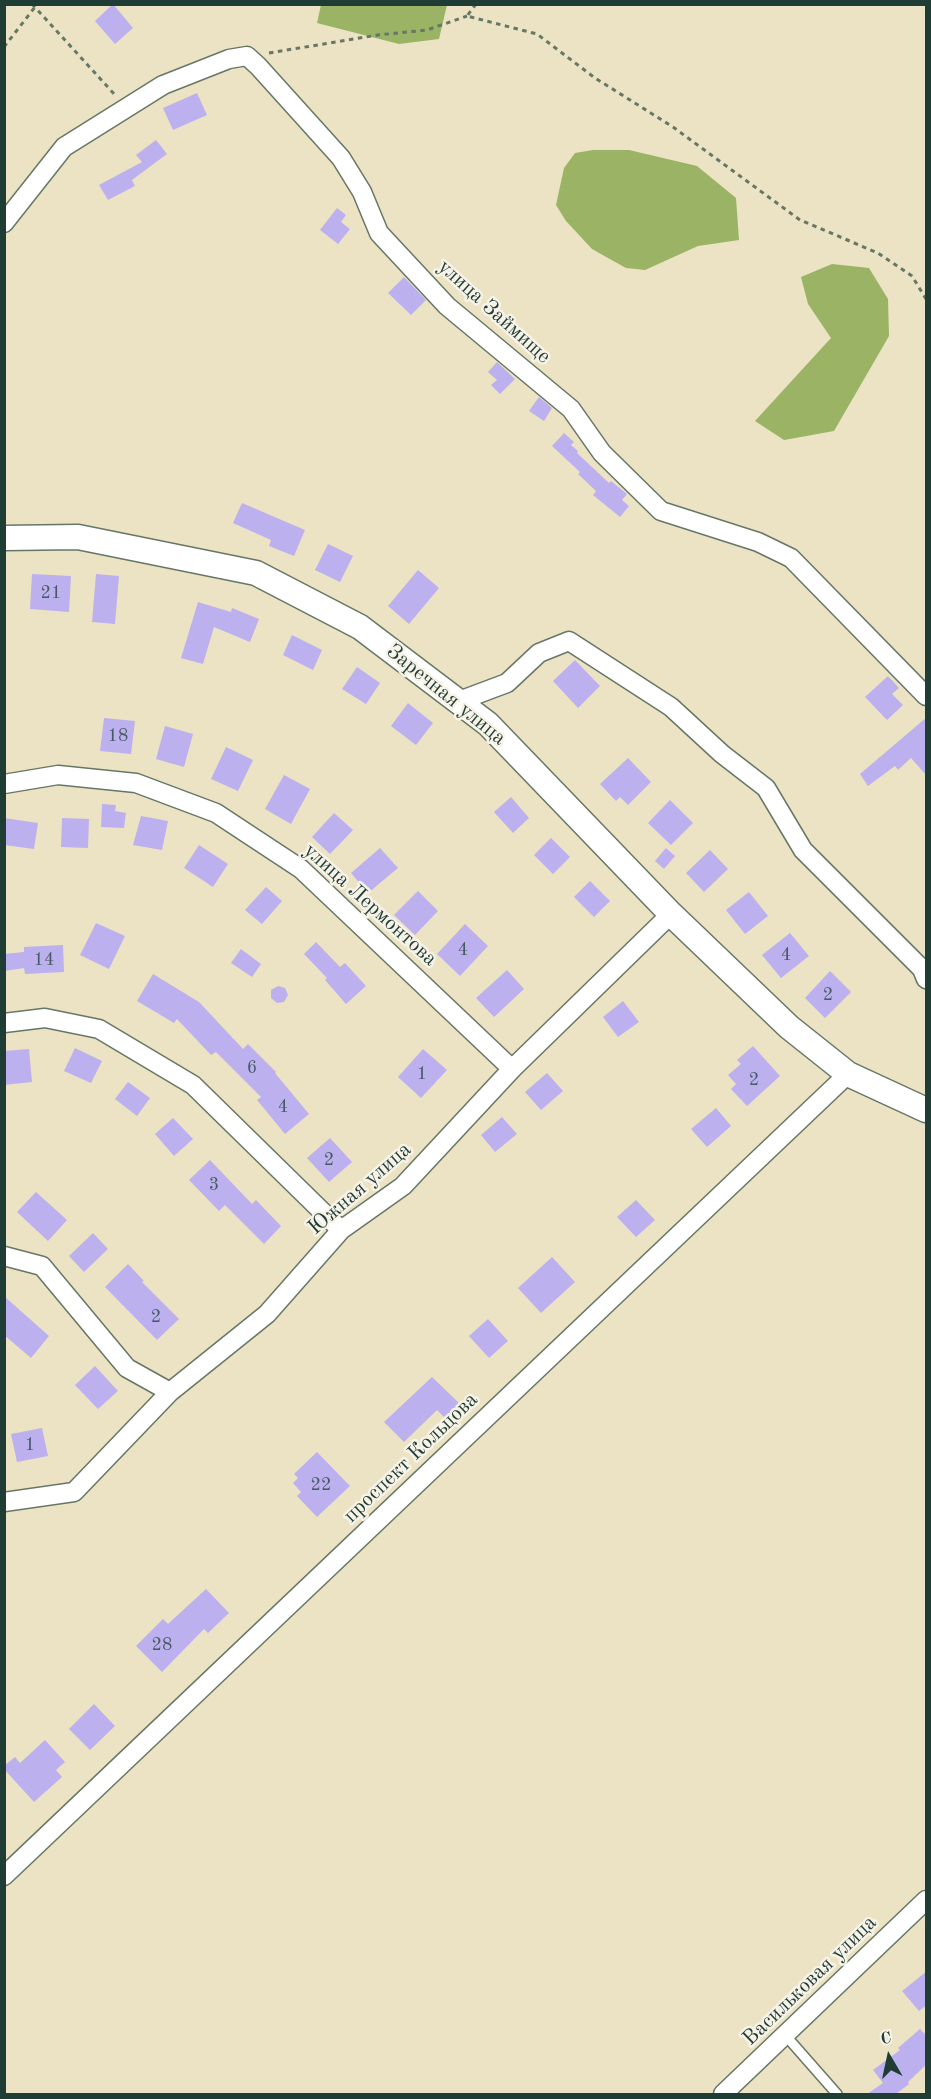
<!DOCTYPE html>
<html>
<head>
<meta charset="utf-8">
<style>
  body { margin:0 }
  #map { position:relative; width:931px; height:2099px; overflow:hidden; background:#ebe3c3; font-family:"Old Standard TT",serif }
  canvas { display:block }
  .frame { position:absolute; inset:0; border:6px solid #1f3d34; pointer-events:none }
  .north { position:absolute; left:859px; top:2027px; width:60px; height:60px; -webkit-text-stroke:4px #f7f3e8; paint-order:stroke; rotate:351deg; font-size:16px; font-weight:700; line-height:24px; text-align:center; color:#1f3d34 }
  .north::after { content:''; display:block; margin:auto; width:21px; height:27px; background:#1f3d34; clip-path:polygon(50% 0,100% 100%,50% 72%,0 100%) }
</style>
</head>
<body>
<div id="map">
<canvas width="931" height="2099"></canvas>
<div class="frame"></div>
<div class="north">С</div>
</div>
<script>
const g = document.querySelector('canvas').getContext('2d');
g.lineJoin = 'round';
function fill(path, color) { g.fillStyle = color; g.fill(path, 'evenodd'); }
const poly = rows => new Path2D(rows.map(r => 'M' + r).join(''));
function strokePath(path, color, width, dash) { g.strokeStyle = color; g.lineWidth = width; g.lineCap = dash ? 'butt' : 'round'; g.setLineDash(dash || []); g.stroke(path); }
function drawText(font, color, halo, rows, align = 'center') {
  g.font = font + ' "Old Standard TT",serif'; g.lineWidth = 5; g.setLineDash([]); g.textBaseline = 'middle'; g.strokeStyle = halo; g.fillStyle = color; for (const [text, x, y, turn = 0] of rows) {
    g.save(); g.translate(x, y); g.rotate((+turn || 0) * Math.PI / 180); g.textAlign = isNaN(turn) ? turn : align; if (halo) g.strokeText(text, 0, 0); g.fillText(text, 0, 0); g.restore();
  }
}
fill(poly([
  [321,5,321,4,447,5,439,39,399,44,317,23],
  [593,150,629,150,697,166,736,198,739,240,698,246,645,270,626,268,592,249,566,221,556,205,564,168,575,153],
  [832,264,869,268,888,299,889,336,834,431,784,440,755,421,831,338,808,304,801,277]
]), '#9ab365');
fill(poly([
  [113,4,133,28,115,44,95,21],
  [197,93,207,115,173,130,163,108],
  [156,140,167,154,132,180,135,186,108,200,99,185,142,162,136,155],
  [337,208,346,215,341,222,350,229,338,244,320,230],
  [404,277,426,300,411,315,388,293],
  [497,362,515,379,500,394,491,385,497,380,488,372],
  [539,397,552,408,544,421,529,411],
  [564,433,574,442,571,445,578,451,577,453,609,483,611,481,627,494,622,500,629,506,620,517,593,495,596,491,578,474,580,472,552,446],
  [242,503,305,530,294,556,269,546,271,540,233,523],
  [328,544,353,556,340,582,315,570],
  [418,570,439,588,409,624,388,606],
  [32,574,71,576,69,612,30,609],
  [96,574,119,576,115,624,92,622],
  [198,602,231,612,232,608,259,619,250,642,214,627,203,664,181,658],
  [292,635,322,650,313,670,283,655],
  [575,660,600,686,578,708,553,681],
  [357,667,380,683,366,704,342,689],
  [888,676,899,688,892,694,903,705,887,720,865,697],
  [408,703,433,723,416,745,391,726],
  [927,717,927,776,911,758,898,770,895,766,868,786,860,774],
  [104,718,135,721,131,754,100,751],
  [165,726,193,734,184,767,156,759],
  [226,747,253,760,238,791,211,779],
  [628,758,651,782,628,805,620,797,616,801,600,784],
  [284,775,310,789,291,824,265,809],
  [511,797,529,818,513,833,494,812],
  [670,800,693,823,671,845,648,823],
  [102,804,116,805,115,811,126,813,124,828,101,827],
  [334,813,353,830,330,854,312,837],
  [141,816,168,821,162,850,133,845],
  [4,818,38,823,34,849,4,845],
  [62,818,89,819,88,848,61,847],
  [551,838,570,857,553,874,534,855],
  [199,845,228,864,213,887,184,868],
  [380,848,398,868,368,893,351,873],
  [666,848,675,856,664,869,655,861],
  [710,850,728,869,704,892,686,873],
  [590,881,610,901,594,917,574,897],
  [266,887,282,901,262,924,245,910],
  [418,891,438,911,415,935,394,915],
  [749,892,768,916,745,934,726,910],
  [96,923,125,936,109,969,80,955],
  [465,924,488,946,460,976,437,954],
  [790,933,809,956,781,978,762,955],
  [316,942,340,967,345,963,366,986,346,1004,325,980,327,978,304,954],
  [63,945,64,972,25,974,24,968,4,971,4,954,24,952,24,947],
  [241,949,261,964,252,977,231,963],
  [507,970,524,989,494,1017,476,998],
  [830,971,851,992,825,1018,805,998],
  [153,974,199,1002,243,1049,248,1044,276,1072,275,1073,309,1114,285,1134,257,1100,261,1097,216,1052,211,1055,177,1019,174,1023,137,1001],
  [278,986,285,988,288,995,284,1002,277,1003,271,998,271,990],
  [623,1001,639,1022,618,1037,603,1017],
  [753,1046,780,1076,747,1106,731,1089,736,1084,728,1075,741,1064,737,1060],
  [75,1048,102,1061,91,1083,64,1071],
  [29,1049,32,1082,4,1085,4,1051],
  [423,1049,447,1070,421,1098,398,1077],
  [547,1073,563,1091,541,1110,525,1092],
  [128,1082,150,1098,137,1116,115,1099],
  [716,1108,731,1126,707,1147,691,1129],
  [502,1117,517,1134,495,1152,481,1135],
  [173,1118,193,1139,174,1156,155,1134],
  [330,1138,352,1162,329,1182,307,1158],
  [210,1160,252,1204,256,1200,281,1226,264,1244,225,1205,219,1211,189,1180],
  [36,1192,67,1220,48,1241,17,1212],
  [636,1200,655,1220,636,1237,617,1217],
  [93,1233,108,1249,84,1272,69,1256],
  [552,1257,575,1282,541,1313,518,1288],
  [128,1264,144,1281,142,1282,179,1319,157,1340,105,1287],
  [4,1296,49,1336,31,1358,4,1335],
  [488,1319,508,1341,489,1358,469,1336],
  [95,1366,118,1391,98,1409,75,1385],
  [432,1377,461,1405,446,1419,437,1410,404,1442,384,1422],
  [42,1428,48,1456,17,1462,11,1434],
  [317,1452,350,1486,317,1517,297,1496,301,1492,293,1483,298,1478,294,1474],
  [206,1589,229,1613,208,1633,204,1629,162,1672,136,1646,163,1619,168,1624],
  [94,1704,115,1726,90,1750,69,1729],
  [45,1740,65,1762,56,1770,62,1777,34,1802,4,1769,4,1766,15,1757,20,1763],
  [927,1971,927,2005,919,2011,902,1991],
  [920,2029,927,2036,927,2064,908,2082,909,2084,896,2094,867,2094,883,2083,873,2070,900,2050,898,2048]
]), '#bdb0ef');
const service = poly([
  [786,2036,837,2094]
]);
const minor = poly([
  [4,223,64,147,163,85,229,59,247,56,258,66,341,158,362,192,379,233,447,306,571,409,602,453,661,511,758,542,791,558,926,696],
  [459,701,507,683,539,653,569,641,671,707,722,754,766,788,803,850,922,969,926,979],
  [4,784,58,775,136,783,216,813,301,869,512,1069],
  [4,1023,45,1018,99,1029,193,1085,341,1230],
  [4,1256,42,1266,127,1368,170,1392],
  [4,1502,74,1492,170,1392,267,1314,341,1230,403,1186,512,1069,671,914],
  [4,1876,848,1074],
  [723,2094,926,1900]
]);
const tertiary = poly([
  [4,538,78,537,256,573,360,627,488,724,671,914,789,1027,848,1074,926,1110]
]);
strokePath(service, '#676', 12);
strokePath(minor, '#676', 21);
strokePath(tertiary, '#676', 27);
strokePath(poly([
  [32,4,116,96],
  [476,4,467,16,537,34,595,78,673,127,800,220,878,253,912,276,926,299],
  [4,47,35,7],
  [269,53,378,35,427,30,467,16]
]), '#676', 3, [4.5, 4.5]);
strokePath(service, '#fff', 9);
strokePath(minor, '#fff', 18);
strokePath(tertiary, '#fff', 24);
drawText('18px', '#465a63', null, [
  ["21",51,593],
  ["18",118,736],
  ["4",463,950],
  ["4",786,955],
  ["14",44,960],
  ["2",828,995],
  ["6",252,1068],
  ["1",422,1074],
  ["2",754,1080],
  ["4",283,1107],
  ["2",329,1160],
  ["3",214,1185],
  ["2",156,1317],
  ["1",30,1445],
  ["22",321,1485],
  ["28",162,1645]
]);
drawText('21px', '#1f3d34', '#f7f3e8', [
  ["улица Займище",494,312,42],
  ["Заречная улица",446,695,39],
  ["улица Лермонтова",370,905,42],
  ["Южная улица",360,1189,-41],
  ["проспект Кольцова",411,1458,-44],
  ["Васильковая улица",810,1981,-44]
]);
</script>
</body>
</html>
